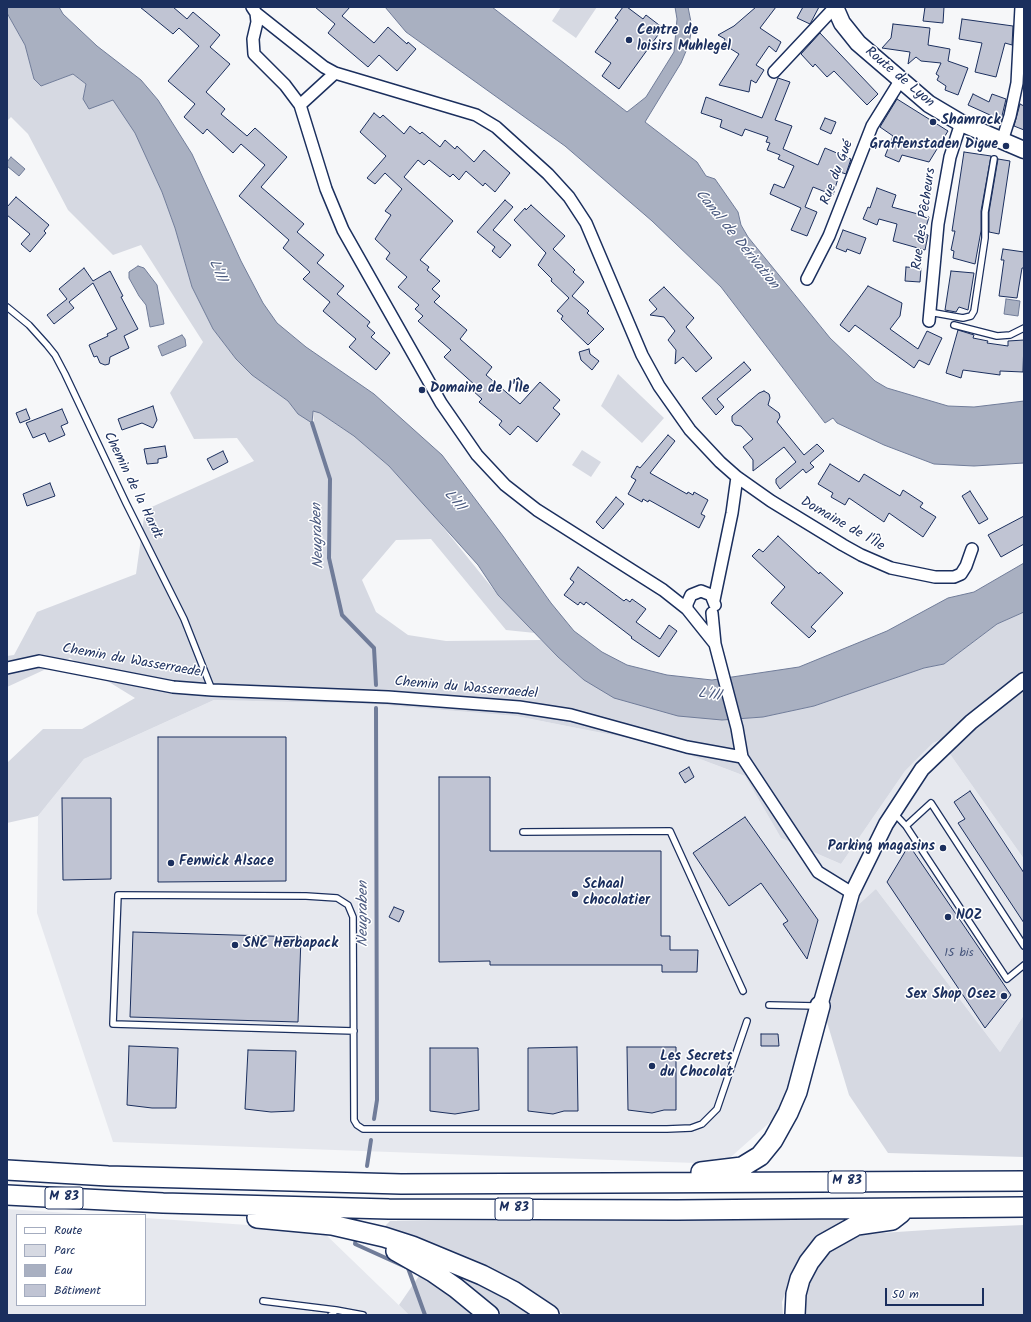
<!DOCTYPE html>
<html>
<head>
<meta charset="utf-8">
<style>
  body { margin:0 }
  #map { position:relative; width:1031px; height:1322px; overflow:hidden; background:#f6f7f9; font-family:Kalam,sans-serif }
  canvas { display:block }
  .frame { position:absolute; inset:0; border:8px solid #1b2f5e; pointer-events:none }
  .legend { position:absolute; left:16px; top:1214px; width:130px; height:92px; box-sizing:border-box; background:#fff; border:1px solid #a4acbf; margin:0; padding:5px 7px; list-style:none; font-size:12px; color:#1b2f5e }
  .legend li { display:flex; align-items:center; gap:8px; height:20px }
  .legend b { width:20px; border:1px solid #a4acbf }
  .scale { position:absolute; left:885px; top:1288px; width:99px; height:18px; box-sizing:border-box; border:2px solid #1b2f5e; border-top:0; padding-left:5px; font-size:12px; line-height:14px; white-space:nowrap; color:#1b2f5e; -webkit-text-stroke:3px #fff; paint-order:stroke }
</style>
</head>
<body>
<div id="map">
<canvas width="1031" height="1322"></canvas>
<div class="frame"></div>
<ul class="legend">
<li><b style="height:5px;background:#fff"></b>Route</li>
<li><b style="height:11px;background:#d6d9e2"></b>Parc</li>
<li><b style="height:11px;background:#a9b0c1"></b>Eau</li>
<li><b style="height:11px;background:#c0c4d3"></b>Bâtiment</li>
</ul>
<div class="scale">50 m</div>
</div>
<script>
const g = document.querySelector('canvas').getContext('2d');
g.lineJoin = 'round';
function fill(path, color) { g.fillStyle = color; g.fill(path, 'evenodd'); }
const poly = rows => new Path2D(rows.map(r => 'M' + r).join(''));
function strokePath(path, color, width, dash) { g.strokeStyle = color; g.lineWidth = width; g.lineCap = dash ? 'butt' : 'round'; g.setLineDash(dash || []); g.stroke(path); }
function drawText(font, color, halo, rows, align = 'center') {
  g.font = font + ' Kalam,sans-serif'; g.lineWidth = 3; g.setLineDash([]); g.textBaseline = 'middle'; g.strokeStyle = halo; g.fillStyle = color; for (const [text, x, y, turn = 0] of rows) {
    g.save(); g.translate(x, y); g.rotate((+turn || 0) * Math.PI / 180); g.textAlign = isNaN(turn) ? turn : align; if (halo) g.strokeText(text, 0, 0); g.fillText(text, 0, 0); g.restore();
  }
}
fill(poly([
  [214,700,371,704,516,716,663,745,745,776,781,838,841,864,905,771,933,743,940,740,1024,859,1024,1015,1000,1052,876,889,787,1107,723,1164,113,1142,37,913,38,816,84,759],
  [7,1209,98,1215,17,1215,17,1305,145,1305,145,1218,321,1230,409,1315,7,1315]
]), '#e6e8ee');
fill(poly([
  [561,7,597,7,576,38,552,21],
  [7,13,25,45,34,79,41,86,73,74,86,84,83,99,113,99,127,121,135,133,162,192,175,228,192,287,213,329,236,359,252,375,288,401,298,414,314,422,313,411,320,413,354,436,389,466,426,506,498,595,535,633,506,630,431,539,396,540,362,580,376,612,408,635,446,641,541,640,584,680,722,720,763,717,814,706,924,668,944,664,997,624,1024,612,1024,859,940,740,933,743,905,771,841,864,781,838,745,776,663,745,516,716,371,704,214,700,84,759,38,816,7,823,8,762,43,729,82,729,135,698,70,658,7,687,7,656,14,655,37,612,136,574,145,510,254,461,237,438,194,439,170,393,203,342,141,245,113,255,68,210,28,134,11,117,7,121],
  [618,374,664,418,642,443,601,406],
  [582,450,601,462,591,477,572,465],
  [876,889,1000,1052,1024,1015,1024,1157,888,1153,849,1095,820,999,844,918],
  [852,1217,818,1236,803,1253,791,1277,782,1302,783,1315,564,1315,544,1300,473,1261,383,1228,390,1221,617,1221],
  [1024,1225,1024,1315,803,1315,806,1292,815,1268,829,1251,845,1240,866,1234,958,1228],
  [421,1273,476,1315,409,1315,399,1305],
  [461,1275,484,1283,533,1315,502,1315,486,1300,458,1280]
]), '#d6d9e2');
const water = poly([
  [7,7,59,7,63,14,97,46,141,80,158,100,192,154,241,261,263,303,277,323,306,347,374,394,442,455,503,536,551,603,574,631,602,652,627,665,667,675,712,680,799,667,887,631,948,598,974,592,1024,563,1024,612,997,624,944,664,924,668,814,706,763,717,722,720,678,716,614,698,584,680,558,657,498,595,478,565,389,466,354,436,320,413,313,411,312,423,298,414,288,401,252,375,236,359,213,329,192,287,175,228,162,192,135,133,113,100,89,109,83,99,86,84,73,74,41,86,34,79,25,45,7,13,7,7],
  [385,7,492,7,627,112,646,97,674,52,677,19,675,7,688,7,692,27,689,44,681,63,645,122,697,162,706,176,715,179,738,212,741,225,748,237,830,338,875,381,887,388,948,406,974,407,1024,401,1024,463,974,466,934,464,884,445,837,423,833,418,825,423,721,287,652,221,565,146,406,32,385,7],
  [11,157,25,169,19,176,7,166,7,162,11,157],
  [138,266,144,268,157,285,164,324,150,327,146,305,139,296,129,278,129,272,138,266],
  [1006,299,1020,301,1018,316,1004,314,1006,299],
  [182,335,185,339,186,346,162,356,158,346,182,335]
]);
fill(water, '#a9b0c1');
strokePath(water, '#707c99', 1);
strokePath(poly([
  [312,423,330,479,329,558,342,615,374,648,376,685],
  [374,1119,377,1100,376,708],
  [367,1166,371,1140],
  [356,1239,355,1244,408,1268,425,1315]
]), '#707c99', 4);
const building = poly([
  [140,7,173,7,187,19,193,12,220,35,210,47,230,64,206,92,225,109,221,114,247,136,255,128,287,157,261,187,304,224,297,232,324,255,317,263,344,286,337,294,370,322,367,326,375,333,371,337,390,353,376,370,349,347,356,339,323,311,330,302,303,279,310,272,283,248,289,240,239,196,265,165,241,144,233,153,207,129,203,134,184,117,195,104,168,81,199,46,179,28,173,34,140,7],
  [315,7,350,7,342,16,374,43,388,27,407,44,408,42,416,49,397,71,379,55,368,67,328,33,335,24,315,7],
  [623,7,627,7,643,19,646,15,663,28,619,89,602,76,611,63,595,52,618,20,615,18,623,7],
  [756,7,776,7,760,28,781,42,776,52,769,46,756,65,764,70,756,83,751,80,749,92,719,85,739,54,723,44,725,39,718,35,734,26,756,7],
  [803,7,819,7,810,24,797,18,803,7],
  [925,7,944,7,943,23,923,21,925,7],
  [962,19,1013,26,1012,45,1005,43,996,77,975,72,982,43,959,39,962,19],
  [893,24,930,28,928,45,950,49,948,61,968,68,958,95,945,90,946,86,937,80,939,76,936,74,941,63,921,61,916,57,908,64,910,52,882,48,891,38,893,24],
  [820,33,878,94,867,105,834,71,827,77,815,64,813,67,801,54,820,33],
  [778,78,790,82,775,120,792,126,783,149,818,165,825,148,851,159,846,174,840,172,833,195,813,187,805,207,817,212,807,236,791,230,801,208,770,194,774,184,784,188,794,166,778,159,780,155,767,150,770,143,766,142,768,137,745,129,742,136,720,127,722,120,701,113,706,97,762,118,778,78],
  [973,94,989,102,992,94,1006,99,1001,120,968,105,973,94],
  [897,99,948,131,929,162,902,155,899,162,885,156,893,136,880,127,897,99],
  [1020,104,1024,106,1024,130,1014,126,1020,104],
  [374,113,380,118,383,115,404,134,410,126,420,134,422,132,440,147,445,140,455,149,457,146,474,162,484,150,510,173,495,192,485,183,483,186,466,171,459,180,453,174,450,177,429,160,424,165,418,160,404,177,453,221,420,260,429,267,427,270,440,281,432,289,440,296,434,302,467,330,460,339,492,367,486,375,520,404,540,382,560,400,553,408,560,414,537,442,518,426,510,435,499,425,502,421,479,402,482,399,472,390,476,386,444,357,451,350,418,321,423,316,415,309,419,305,398,287,407,277,386,259,390,253,375,239,391,215,385,211,402,189,385,173,375,184,367,178,386,156,360,132,374,113],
  [825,118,836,122,831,134,820,129,825,118],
  [964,152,991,156,981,211,981,231,975,264,953,258,954,251,951,250,955,231,952,231,964,152],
  [998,159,1010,161,999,234,989,232,989,212,998,159],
  [877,188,896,195,892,207,929,217,924,234,928,235,925,250,893,241,897,224,879,219,877,225,863,219,868,207,870,208,877,188],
  [16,197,49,225,44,231,46,233,30,252,21,244,30,234,7,215,7,207,16,197],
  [505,200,513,207,493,230,511,245,500,258,492,251,495,247,477,232,505,200],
  [531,205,565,236,553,249,575,270,573,272,584,282,572,296,587,309,589,311,587,313,604,329,588,345,561,319,563,316,557,311,569,298,551,281,552,279,538,265,546,253,514,220,525,208,526,210,531,205],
  [843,230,866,238,860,254,847,249,846,252,836,248,843,230],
  [1003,249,1024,252,1024,268,1022,268,1017,298,999,296,1004,260,1001,260,1003,249],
  [906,267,921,268,920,282,905,281,906,267],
  [84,268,93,281,110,271,123,296,121,297,138,329,124,336,129,348,110,357,109,364,105,365,100,363,97,356,94,357,89,345,108,336,107,334,117,329,93,283,69,302,74,308,54,324,47,315,67,299,59,289,84,268],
  [951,271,974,273,968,310,959,307,956,312,945,310,951,271],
  [868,286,902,303,900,316,890,329,918,349,927,331,942,338,929,365,919,360,914,368,855,325,849,332,840,325,868,286],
  [664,287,694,318,686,327,712,358,696,372,683,357,675,364,676,350,668,340,675,331,664,317,650,315,657,309,649,300,664,287],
  [958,330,974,335,973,338,988,341,987,343,1008,346,1008,341,1024,340,1023,372,1000,371,1000,375,963,370,961,378,946,373,958,330],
  [589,349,590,354,599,361,592,370,581,360,579,352,589,349],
  [744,362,751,370,717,399,724,407,716,415,702,398,744,362],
  [764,391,769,394,770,398,768,405,779,413,780,417,777,422,804,455,817,444,824,451,810,463,814,467,806,473,803,469,780,489,776,483,776,479,796,462,784,447,753,471,753,460,743,447,753,439,741,426,735,425,732,421,732,416,759,393,764,391],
  [153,406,157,420,153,428,142,423,122,430,118,419,153,406],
  [26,409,30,419,20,423,16,413,26,409],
  [62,409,68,423,61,426,65,435,49,442,45,433,33,438,26,423,62,409],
  [668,435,675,441,650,473,687,494,688,492,693,495,694,492,708,500,701,514,705,516,699,528,649,500,648,502,643,499,642,502,628,494,636,480,631,477,637,466,640,468,668,435],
  [165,446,167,457,158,459,158,463,147,464,144,449,165,446],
  [223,451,228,462,213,470,207,459,223,451],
  [830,464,859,482,864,474,900,496,903,490,923,503,920,507,936,517,923,537,889,513,884,522,849,498,845,505,831,497,833,493,818,484,830,464],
  [50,483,55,496,27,506,23,494,50,483],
  [970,491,988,519,979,524,962,496,970,491],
  [616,497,624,504,603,529,596,522,616,497],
  [1024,516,1024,544,1001,557,988,535,1024,516],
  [778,536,819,574,820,572,843,593,811,627,816,631,809,638,771,603,785,587,752,556,759,549,763,552,778,536],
  [578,567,624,601,626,599,630,602,632,599,646,609,636,622,660,639,669,625,677,631,659,657,631,638,632,637,586,602,584,605,580,602,578,605,564,595,574,582,570,579,578,567],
  [158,737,286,737,286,881,158,882,158,737],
  [689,767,694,777,685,783,679,773,689,767],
  [439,777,490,777,490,851,661,851,661,936,670,936,670,950,698,950,697,972,662,972,662,965,490,965,490,961,439,962,439,777],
  [970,791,1024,873,1024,923,958,823,965,819,954,802,970,791],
  [62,798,111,798,111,879,63,880,62,798],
  [745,817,818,920,807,959,783,924,788,921,761,883,729,906,693,853,745,817],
  [909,845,1011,995,985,1028,887,882,909,845],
  [394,907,404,911,399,922,389,917,394,907],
  [133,932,301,937,298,1022,130,1017,133,932],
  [761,1034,778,1034,779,1046,761,1046,761,1034],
  [129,1046,178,1048,176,1108,152,1108,127,1105,129,1046],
  [577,1047,578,1111,564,1111,553,1114,528,1111,528,1048,577,1047],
  [627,1047,676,1047,676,1110,664,1110,652,1113,628,1110,627,1047],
  [430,1048,478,1048,479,1110,455,1114,430,1111,430,1048],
  [248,1050,296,1051,294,1111,271,1112,245,1109,248,1050]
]);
fill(building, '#c0c4d3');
strokePath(building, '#1b2f5e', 1);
const service = poly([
  [7,307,29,325,47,345,55,355,65,374,126,503,184,619,212,690],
  [929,312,963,318,971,316,974,311,985,238,985,212,994,159],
  [954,325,997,336,1010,335,1024,328],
  [894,813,906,826,931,803,1024,946],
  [906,826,1007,979,1024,965],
  [523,832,670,831,743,991],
  [769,1005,816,1006],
  [354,1031,113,1024,118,895,306,896,337,898,348,905,353,917,354,1120,357,1125,363,1129,667,1129,691,1128,702,1124,717,1109,747,1021],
  [263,1301,336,1310],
  [331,1315,336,1310,363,1315]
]);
const minor = poly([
  [252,7,256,13,324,67,335,73,476,115,496,127,548,174,569,197,586,223,642,355,659,386,690,430,720,462,737,477,771,501,843,545,861,555,891,568,935,577,954,577,961,574,966,566,972,549],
  [256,13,257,22,253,39,254,54,285,85,300,105,326,189,343,230,441,403,477,455,505,485,537,510,663,590,687,609,715,644],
  [774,72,835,7],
  [300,105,335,73],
  [1002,141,1010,116,1017,83,1021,7],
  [807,279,829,236,872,126,900,81],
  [929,321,938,224,950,157,961,123],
  [714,600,732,513,737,477],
  [687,609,687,604,691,595,701,591,711,595,715,605],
  [712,613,715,644,737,728,742,757,818,872,852,893],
  [7,668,39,661,173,687,212,690,388,697,519,707,571,715,687,747,742,757]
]);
const tertiary = poly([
  [820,1006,852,893,886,824,922,769,971,722,1024,680]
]);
const secondary = poly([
  [835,7,842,23,858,43,929,104,961,123,1024,150]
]);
const trunk = poly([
  [7,1170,108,1176,401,1184,1024,1181],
  [701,1172,742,1167,760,1156,773,1140,788,1113,797,1092,820,1006],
  [7,1195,163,1203,389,1209,677,1210,1024,1207],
  [257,1218,332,1225,384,1237,412,1246,482,1275,513,1291,549,1315],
  [396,1251,433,1272,456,1288,489,1315],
  [795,1315,796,1294,800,1279,809,1262,823,1244,857,1225,892,1220,901,1213]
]);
strokePath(service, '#1b2f5e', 8);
strokePath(minor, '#1b2f5e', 14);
strokePath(tertiary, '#1b2f5e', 17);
strokePath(secondary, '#1b2f5e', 19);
strokePath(trunk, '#1b2f5e', 22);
strokePath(service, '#fff', 5.5);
strokePath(minor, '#fff', 11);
strokePath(tertiary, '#fff', 14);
strokePath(secondary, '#fff', 16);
strokePath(trunk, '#fff', 19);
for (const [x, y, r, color] of [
  [629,40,4,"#1b2f5e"],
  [933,122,4,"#1b2f5e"],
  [1006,146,4,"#1b2f5e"],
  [422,390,4,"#1b2f5e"],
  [943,848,4,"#1b2f5e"],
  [171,863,4,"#1b2f5e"],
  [575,894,4,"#1b2f5e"],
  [948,917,4,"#1b2f5e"],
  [235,945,4,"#1b2f5e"],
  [1004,996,4,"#1b2f5e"],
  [652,1066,4,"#1b2f5e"]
]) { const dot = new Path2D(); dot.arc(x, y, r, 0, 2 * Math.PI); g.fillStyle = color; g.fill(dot); strokePath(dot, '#fff', 1.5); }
drawText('12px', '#44547b', null, [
  ["15 bis",959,954]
]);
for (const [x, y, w] of [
  [847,1182,38],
  [64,1198,38],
  [514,1209,38]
]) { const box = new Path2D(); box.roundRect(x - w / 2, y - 11, w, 22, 3); g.fillStyle = '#fff'; g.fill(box); strokePath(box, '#1b2f5e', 1); }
drawText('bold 13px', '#1b2f5e', null, [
  ["M 83",847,1182],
  ["M 83",64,1198],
  ["M 83",514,1209]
]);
drawText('bold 14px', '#1b2f5e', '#fff', [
  ["Centre de",637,32],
  ["loisirs Muhlegel",637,48],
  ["Shamrock",941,122],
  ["Graffenstaden Digue",998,146,"right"],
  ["Domaine de l'Île",430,390],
  ["Parking magasins",935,848,"right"],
  ["Fenwick Alsace",179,863],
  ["Schaal",583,886],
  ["chocolatier",583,902],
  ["NOZ",956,917],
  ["SNC Herbapack",243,945],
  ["Sex Shop Osez",996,996,"right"],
  ["Les Secrets",660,1058],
  ["du Chocolat",660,1074]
], 'left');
drawText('14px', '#1b2f5e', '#fff', [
  ["Route de Lyon",899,78,40],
  ["Rue du Gué",838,173,-69],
  ["Rue des Pêcheurs",925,219,-82],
  ["Chemin de la Hardt",132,486,64],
  ["Domaine de l'Île",842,525,30],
  ["Chemin du Wasserraedel",133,662,10],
  ["Chemin du Wasserraedel",466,689,5]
]);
drawText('italic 15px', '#4d5c81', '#fff', [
  ["Canal de Dérivation",736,240,51],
  ["L'Ill",216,271,68],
  ["L'Ill",453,501,51],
  ["Neugraben",319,536,-92],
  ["L'Ill",709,696,9],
  ["Neugraben",364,914,-90]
]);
</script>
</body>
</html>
